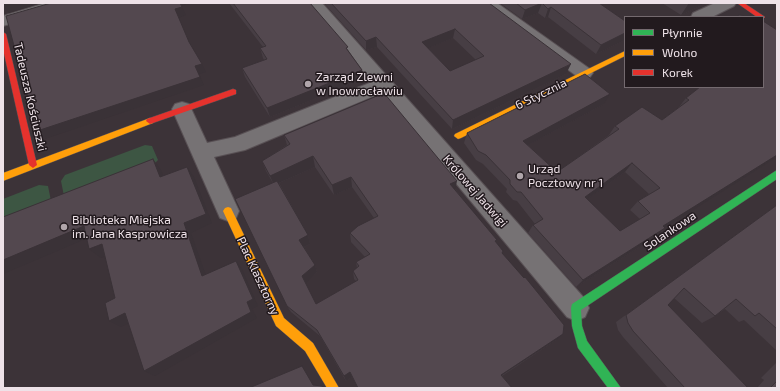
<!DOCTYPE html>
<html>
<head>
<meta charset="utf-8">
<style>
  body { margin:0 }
  #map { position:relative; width:780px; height:391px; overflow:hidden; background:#3c3338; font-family:"Exo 2",sans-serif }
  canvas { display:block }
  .frame { position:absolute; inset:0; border:4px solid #eee2e8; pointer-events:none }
  .legend { position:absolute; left:624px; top:16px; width:140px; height:72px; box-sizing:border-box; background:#221a1e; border:1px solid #746a6f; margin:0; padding:5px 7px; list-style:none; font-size:12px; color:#eee2e8 }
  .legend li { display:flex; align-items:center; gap:8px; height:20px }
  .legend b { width:20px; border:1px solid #746a6f }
</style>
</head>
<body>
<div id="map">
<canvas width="780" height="391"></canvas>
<div class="frame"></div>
<ul class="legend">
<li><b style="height:5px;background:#30b455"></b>Płynnie</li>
<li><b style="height:5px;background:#ff9f0a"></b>Wolno</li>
<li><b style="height:5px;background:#e5322d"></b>Korek</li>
</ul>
</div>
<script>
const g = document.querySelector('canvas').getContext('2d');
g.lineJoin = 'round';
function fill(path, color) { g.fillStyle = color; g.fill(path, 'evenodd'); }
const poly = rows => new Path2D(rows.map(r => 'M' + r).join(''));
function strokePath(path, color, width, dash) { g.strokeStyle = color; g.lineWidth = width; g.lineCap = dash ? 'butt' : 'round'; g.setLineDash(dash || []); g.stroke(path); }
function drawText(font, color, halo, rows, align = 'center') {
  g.font = font + ' "Exo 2",sans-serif'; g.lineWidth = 3; g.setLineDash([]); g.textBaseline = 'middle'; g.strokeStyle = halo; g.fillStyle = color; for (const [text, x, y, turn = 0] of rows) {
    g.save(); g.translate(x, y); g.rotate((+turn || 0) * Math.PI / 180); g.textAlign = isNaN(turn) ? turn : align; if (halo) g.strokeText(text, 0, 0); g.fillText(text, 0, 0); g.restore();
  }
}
fill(poly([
  [145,145,152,146,158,160,152,166,64,196,61,181,65,175],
  [39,185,48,186,51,201,3,225,3,199]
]), '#3d5643');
const street = poly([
  [46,3,71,3,69,6,3,26,3,16,46,3],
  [306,3,322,3,585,299,589,308,585,317,576,321,567,317,381,93,245,150,214,157,239,211,236,218,228,221,220,218,172,109,175,104,182,102,189,104,207,143,235,137,372,82,306,3],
  [479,3,497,3,590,69,593,73,590,77,584,79,578,77,481,6,479,3],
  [715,3,736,3,734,6,712,17,691,17,693,13,715,3]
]);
const fast = poly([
  [777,170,777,179,581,310,582,326,587,341,621,388,608,388,578,348,572,326,571,308,572,304,777,170]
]);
const slow = poly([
  [625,51,625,56,461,138,458,139,454,136,455,134,625,51],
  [150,118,153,119,154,121,153,123,3,181,3,173,150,118],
  [228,207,231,208,284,318,313,343,339,388,327,388,305,351,276,326,223,211,225,208,228,207]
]);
const jam = poly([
  [737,3,744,3,765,17,763,19,763,17,757,17,737,3],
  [3,32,6,34,37,165,33,168,29,165,3,49,3,32],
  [233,89,236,90,236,94,150,124,146,121,147,119,233,89]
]);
strokePath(street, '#585054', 2);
strokePath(fast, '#585054', 1);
strokePath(slow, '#585054', 1);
strokePath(jam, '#585054', 1);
fill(street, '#767274');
fill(fast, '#30b455');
fill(slow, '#ff9f0a');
fill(jam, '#e5322d');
fill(poly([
  [229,3,310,3,348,50,362,70,363,79,270,117,245,77,242,68,264,60,263,58,260,48,263,47],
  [324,3,489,3,566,74,452,129,377,47,366,50],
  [453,38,476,60,450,71,428,48],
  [500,3,599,3,625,21,625,40,596,54,548,17,545,18,538,13,522,19],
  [662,3,706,3,681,15],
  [700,87,665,228,657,236,576,287,528,233,533,225,535,224,517,201,513,200,506,192,507,189,483,164,476,160,464,143,467,133,604,104,528,145,557,172,609,135,615,126,662,120,679,107,686,98],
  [625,172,649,194,638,201,630,210,640,219,620,231,587,199],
  [284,135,455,189,496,242,502,253,556,340,502,376,512,388,358,388,352,377,346,381,320,336,291,312,287,306,273,183,266,171,262,161,287,145],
  [315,167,334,195,352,187,374,218,350,233,351,242,365,257,356,262,357,268,353,271,354,279,356,281,316,304,305,283,317,272,315,265,304,247,310,244,308,235,279,183],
  [777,205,777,351,744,320,739,322,725,309,715,316,702,323,674,298,668,305,748,388,668,388,623,337,618,330,616,322],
  [777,362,777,388,757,388,764,380,761,378]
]), '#473e44');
fill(poly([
  [3,3,41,3,9,13,3,5],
  [180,3,192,3,181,6],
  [542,3,538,13,522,19,525,10],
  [689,3,706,3,681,15],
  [182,7,186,15,179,18,192,50,175,9],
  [551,7,548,17,545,18,548,9],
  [455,29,453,38,421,51,422,42],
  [625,33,625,40,596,54,601,45],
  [376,37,377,47,366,50,366,41],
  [202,64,206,72,199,74,204,85,45,139,37,131,195,66],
  [571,64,566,74,452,129,453,120],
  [362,70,363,79,270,117,267,108],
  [610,94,604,104,519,150,523,141],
  [777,155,777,157,655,234,663,226],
  [313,156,315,167,274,185,270,176],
  [153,159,161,170,168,188,160,177],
  [632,163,625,172,579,205,585,197],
  [187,167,194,177,212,223,191,233,209,284,202,276,184,223],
  [351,177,352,187,334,195,332,185],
  [457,181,455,190,450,184],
  [84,226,95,235,3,274,3,260],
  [665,228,657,236,576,287,583,280],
  [308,235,310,244,302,248,299,240],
  [102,244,113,253,101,258,89,249],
  [236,261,242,269,258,306,252,309,257,318,155,376,144,371,247,302],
  [315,265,317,272,305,284,302,276],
  [125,313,136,320,121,327,109,321],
  [563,334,556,340,496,379,501,375],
  [3,357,6,388,3,388],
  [350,372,352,377,346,381,344,376]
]), '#3a3237');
const building = poly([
  [51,3,180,3,182,7,175,9,189,42,202,64,195,66,200,77,37,131,6,16,51,3],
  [233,3,310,3,348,47,346,48,362,70,267,108,242,68,267,59,260,48,266,46,233,3],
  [331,3,489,3,571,64,453,120,376,37,366,41,331,3],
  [455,29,484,56,450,71,422,42,455,29],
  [516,3,599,3,625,21,625,33,601,45,551,7,548,9,542,3,525,10,516,3],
  [739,15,755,17,736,17,739,15],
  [763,21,777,30,777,155,663,226,665,228,583,280,533,225,543,219,521,192,517,192,510,184,510,180,486,155,478,151,467,133,585,74,610,94,523,141,557,172,619,129,615,126,642,107,662,120,689,100,686,98,700,87,763,87,763,21],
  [632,163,660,188,638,201,650,213,620,231,585,197,632,163],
  [384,93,457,181,450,184,497,240,495,241,503,251,502,253,524,278,525,277,564,325,563,334,501,375,512,388,358,388,350,372,344,376,317,330,287,306,235,199,277,181,308,235,299,240,315,265,302,276,316,304,358,280,353,271,359,266,356,262,370,254,350,233,358,226,378,216,351,177,332,185,313,156,270,176,262,161,290,144,284,135,384,93],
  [153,159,160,177,187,167,206,214,184,223,202,276,236,261,253,299,247,302,251,312,144,371,125,313,109,321,105,303,115,298,102,244,89,249,84,226,3,260,3,217,153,159],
  [777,205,777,329,759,313,755,316,736,299,715,316,684,288,668,305,748,388,685,388,633,331,628,323,626,315,777,205],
  [302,366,313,385,322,386,323,388,249,388,302,366],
  [777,381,777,388,770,388,777,381]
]);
fill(building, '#53484f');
strokePath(building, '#3a3237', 1);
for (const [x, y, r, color] of [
  [308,84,4,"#b0a5aa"],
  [520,176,4,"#b0a5aa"],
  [64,227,4,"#b0a5aa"]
]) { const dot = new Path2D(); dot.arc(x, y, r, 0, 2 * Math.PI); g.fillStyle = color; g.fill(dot); strokePath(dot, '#221a1e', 1.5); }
drawText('12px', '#eee2e8', '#221a1e', [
  ["Zarząd Zlewni",316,77],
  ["w Inowrocławiu",316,91],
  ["Urząd",528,169],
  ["Pocztowy nr 1",528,183],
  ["Biblioteka Miejska",72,220],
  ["im. Jana Kasprowicza",72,234]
], 'left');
drawText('12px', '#eee2e8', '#221a1e', [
  ["6 Stycznia",541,94,-26],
  ["Tadeusza Kościuszki",30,97,77],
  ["Królowej Jadwigi",475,191,49],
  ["Solankowa",670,231,-34],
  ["Plac Klasztorny",258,276,65]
]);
</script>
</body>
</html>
